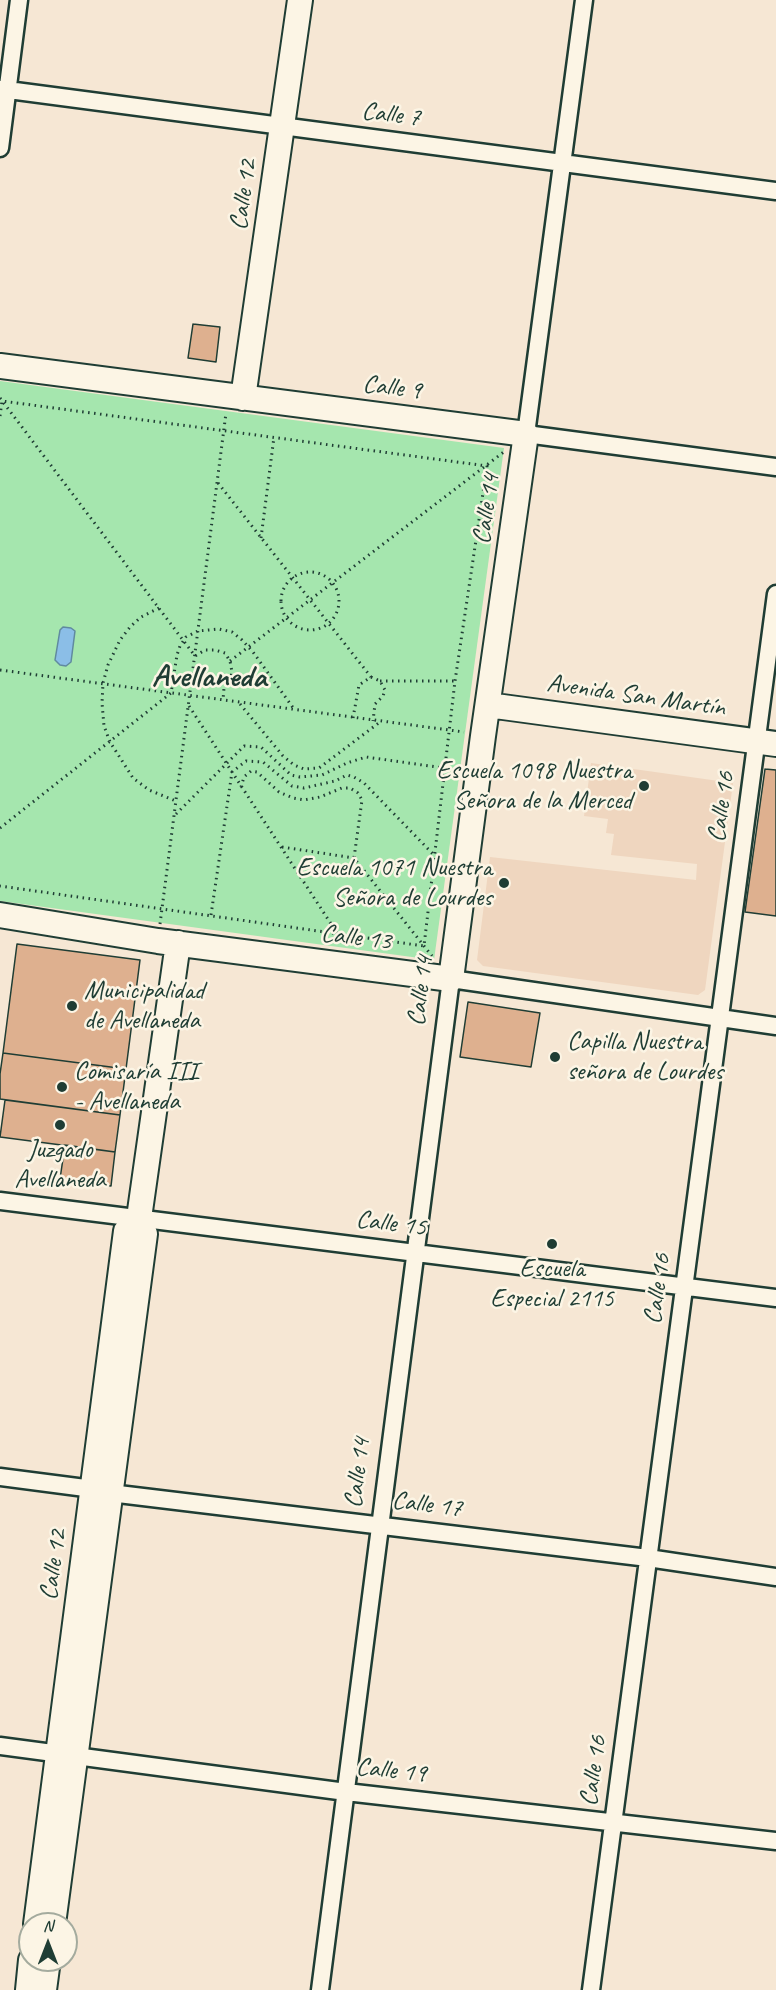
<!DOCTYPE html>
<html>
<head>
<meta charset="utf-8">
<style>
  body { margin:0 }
  #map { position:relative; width:776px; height:1990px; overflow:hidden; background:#f6e7d4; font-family:Caveat,sans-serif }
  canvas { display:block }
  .north { position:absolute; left:18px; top:1912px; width:60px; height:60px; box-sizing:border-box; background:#fcf5e5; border:2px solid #a4ab9e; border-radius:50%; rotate:0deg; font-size:16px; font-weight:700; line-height:24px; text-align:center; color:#1f3d34 }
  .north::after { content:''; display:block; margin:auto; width:21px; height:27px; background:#1f3d34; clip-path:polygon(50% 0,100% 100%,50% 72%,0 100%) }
</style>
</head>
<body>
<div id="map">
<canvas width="776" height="1990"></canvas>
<div class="north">N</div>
</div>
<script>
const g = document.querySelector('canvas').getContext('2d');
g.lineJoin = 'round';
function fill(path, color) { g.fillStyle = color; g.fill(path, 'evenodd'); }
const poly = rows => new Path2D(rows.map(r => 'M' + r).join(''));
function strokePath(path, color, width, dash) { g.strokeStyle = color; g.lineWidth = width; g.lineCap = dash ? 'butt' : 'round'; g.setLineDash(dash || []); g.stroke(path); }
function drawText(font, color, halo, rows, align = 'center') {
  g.font = font + ' Caveat,sans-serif'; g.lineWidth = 5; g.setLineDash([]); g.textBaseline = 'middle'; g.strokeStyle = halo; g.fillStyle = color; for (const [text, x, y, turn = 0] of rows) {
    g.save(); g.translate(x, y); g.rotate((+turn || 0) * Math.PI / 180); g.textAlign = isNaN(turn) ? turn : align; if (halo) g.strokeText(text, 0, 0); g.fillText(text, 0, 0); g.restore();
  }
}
fill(poly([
  [591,763,733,783,705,990,698,995,483,966,477,960,490,857,696,880,697,864,611,855,614,834,606,833,608,819,584,816]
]), '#efd6bf');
fill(poly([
  [0,381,504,448,434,960,0,901]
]), '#a5e6ae');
const water = poly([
  [63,627,71,628,75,631,71,662,66,666,60,665,55,660,60,630,63,627]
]);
fill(water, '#8bbee7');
strokePath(water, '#608a9f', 1.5);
const building = poly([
  [193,324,220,327,216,362,188,358,193,324],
  [765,769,776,770,776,916,745,912,765,769],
  [17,944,140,960,126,1069,3,1053,17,944],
  [468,1002,540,1013,531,1067,460,1057,468,1002],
  [3,1053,126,1069,120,1115,0,1099,0,1074,3,1053],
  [5,1100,120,1115,115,1152,0,1137,5,1100],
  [65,1145,115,1152,111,1186,60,1179,65,1145]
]);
fill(building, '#deb08f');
strokePath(building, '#1f3d34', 1.5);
const street = poly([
  [584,0,526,434,776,467],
  [0,89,776,191],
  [0,148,19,0],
  [0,1201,776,1298],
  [0,1477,93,1489,110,1493,648,1558,776,1577],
  [0,1746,346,1792,776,1841],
  [320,1990,451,979,776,1026],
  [591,1990,776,594]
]);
const secondary = poly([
  [0,366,526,434,483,736,451,979,158,941,0,915],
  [243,398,300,0],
  [488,705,776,744],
  [36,1924,126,1231,139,1218],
  [53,1924,145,1234,139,1218,178,943],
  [28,1990,31,1960],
  [44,1990,48,1960]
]);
strokePath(street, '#1f3d34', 21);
strokePath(secondary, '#1f3d34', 28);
strokePath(poly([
  [0,398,195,656,205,650,215,650,225,653,230,661,232,672,230,682,224,688,223,700],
  [0,416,2,401,487,466,455,681,424,946,0,886],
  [218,483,371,677],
  [261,538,274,437],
  '281 601a29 29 0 1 1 58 0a29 29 0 1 1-58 0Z',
  [159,608,141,617,130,627,120,640,108,665,103,683,102,703,104,726,110,742,133,778,149,790,176,801],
  [230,661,505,451],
  [0,670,464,732],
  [380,681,455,681],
  [240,704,283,756,294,765,304,769,319,768,380,722],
  [189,706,337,933],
  [353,718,359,685,371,677,380,681,385,690,383,696,375,704,373,721],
  [241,787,244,777,251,771,257,772,279,792,293,798,304,800,320,797,342,788,350,788,358,793,362,800,354,858,432,956],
  [176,814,244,746,261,747,291,775,300,777,322,775,347,763,366,757,444,768],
  [0,828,171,693,177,655,180,646,186,637,198,631,219,629,232,632,242,640,253,652,294,709],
  [282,847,354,858],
  [211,915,232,772,246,761,263,762,292,786,304,788,335,781,347,775,354,777,364,783,433,854],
  [160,924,226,413]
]), '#1f3d34', 3, [1.5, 4.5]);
strokePath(street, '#fcf5e5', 16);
strokePath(secondary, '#fcf5e5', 24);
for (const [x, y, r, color] of [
  [644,786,6,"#1f3d34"],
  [504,883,6,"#1f3d34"],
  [72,1006,6,"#1f3d34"],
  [555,1057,6,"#1f3d34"],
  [62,1087,6,"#1f3d34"],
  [60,1125,6,"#1f3d34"],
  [552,1244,6,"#1f3d34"]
]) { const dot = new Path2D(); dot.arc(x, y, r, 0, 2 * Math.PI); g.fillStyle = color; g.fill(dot); strokePath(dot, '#fcf5e5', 2); }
drawText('26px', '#1f3d34', '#fcf5e5', [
  ["Calle 7",391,115,7],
  ["Calle 12",244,195,-82],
  ["Calle 9",392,388,7],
  ["Calle 14",487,509,-82],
  ["Avenida San Martín",636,696,8],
  ["Calle 16",722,807,-82],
  ["Calle 13",356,938,7],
  ["Calle 14",421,991,-83],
  ["Calle 15",391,1224,7],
  ["Calle 16",658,1289,-82],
  ["Calle 14",358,1473,-83],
  ["Calle 17",427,1505,7],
  ["Calle 12",54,1565,-82],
  ["Calle 19",391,1771,6],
  ["Calle 16",594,1771,-82]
]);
drawText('26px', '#1f3d34', '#fcf5e5', [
  ["Escuela 1098 Nuestra",632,771,"right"],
  ["Señora de la Merced",632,801,"right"],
  ["Escuela 1071 Nuestra",492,868,"right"],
  ["Señora de Lourdes",492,898,"right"],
  ["Municipalidad",84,991],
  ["de Avellaneda",84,1021],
  ["Capilla Nuestra",567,1042],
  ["señora de Lourdes",567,1072],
  ["Comisaría III",74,1072],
  ["- Avellaneda",74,1102],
  ["Juzgado",60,1150,"center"],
  ["Avellaneda",60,1180,"center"],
  ["Escuela",552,1269,"center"],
  ["Especial 2115",552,1299,"center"]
], 'left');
drawText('bold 32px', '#1f3d34', '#fcf5e5', [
  ["Avellaneda",209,678]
]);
</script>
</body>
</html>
